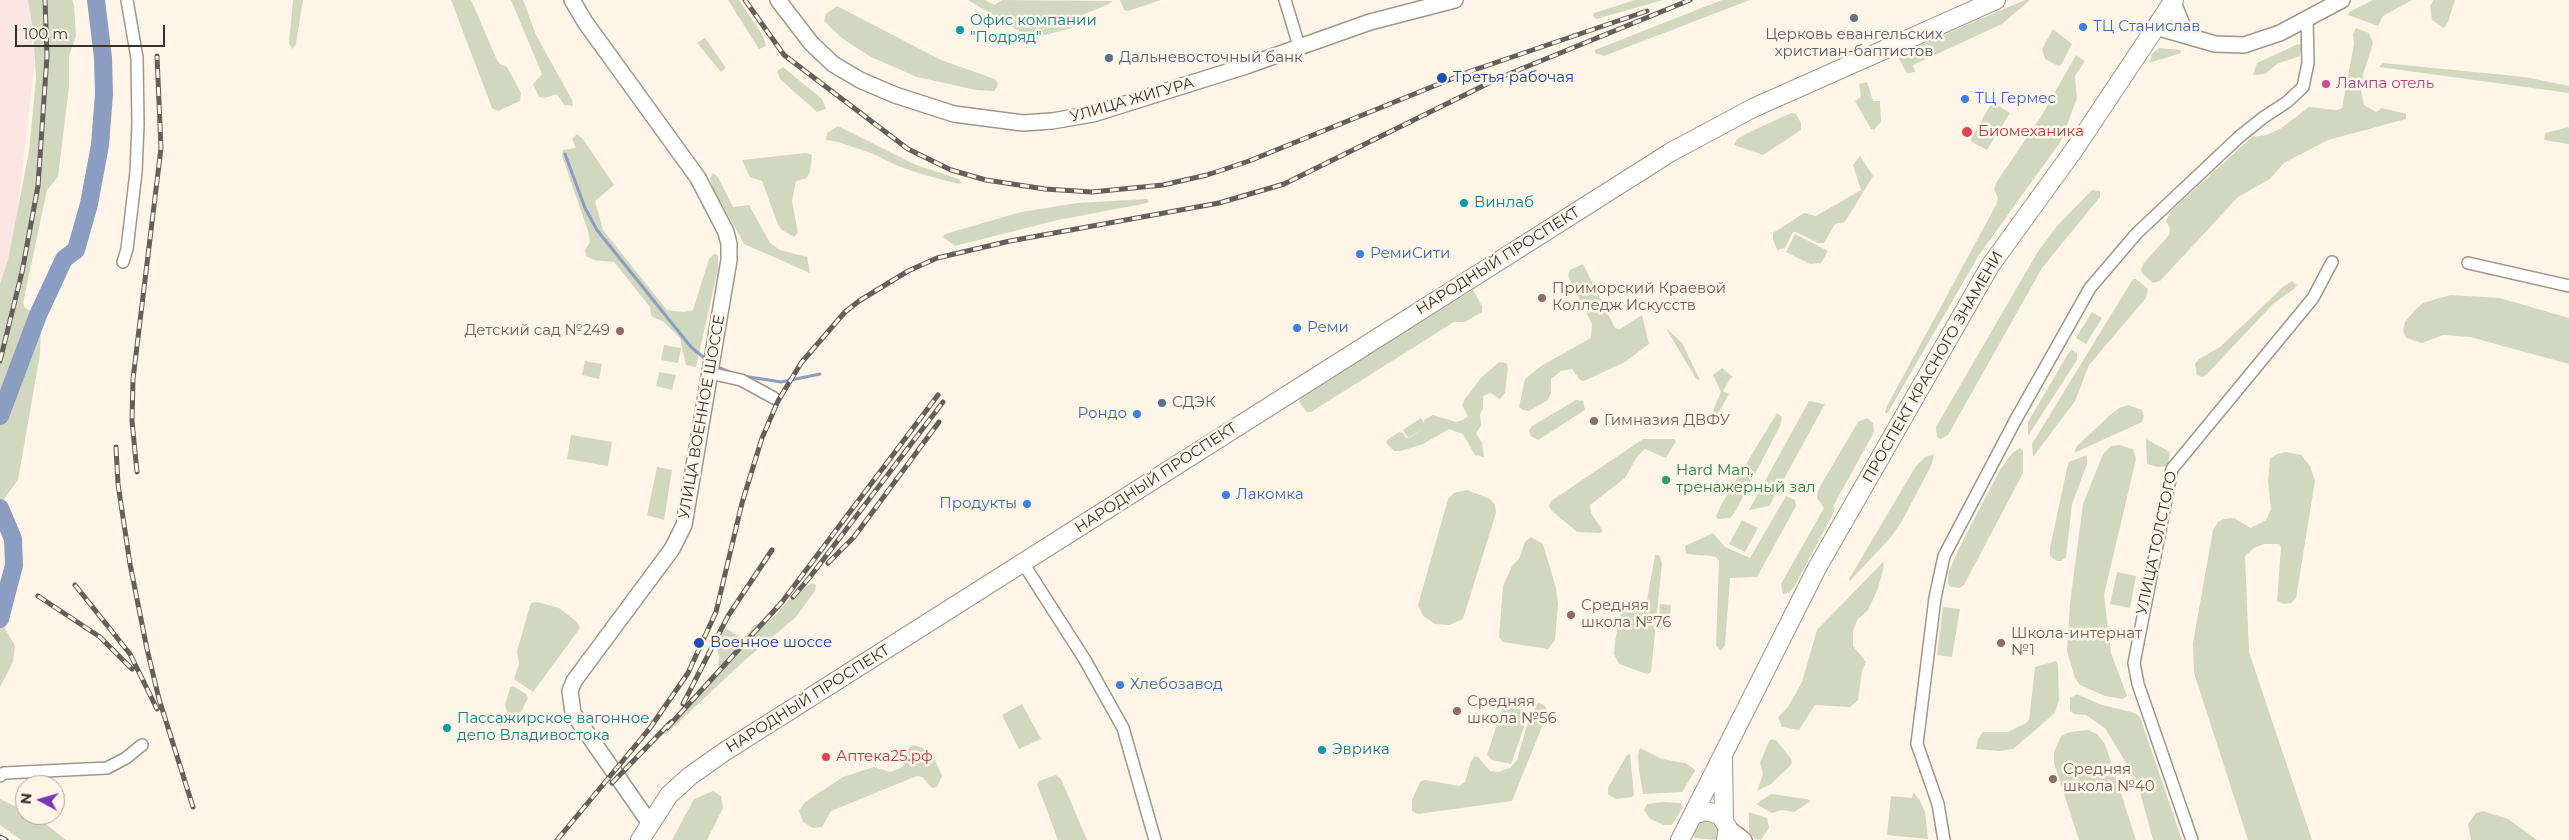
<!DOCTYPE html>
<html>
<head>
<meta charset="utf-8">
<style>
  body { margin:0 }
  #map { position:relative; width:2569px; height:840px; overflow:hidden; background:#fef5e8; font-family:Montserrat,sans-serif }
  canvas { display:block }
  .north { position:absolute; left:15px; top:775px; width:50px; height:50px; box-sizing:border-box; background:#fef5e8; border:1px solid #aea79d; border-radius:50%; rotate:276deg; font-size:14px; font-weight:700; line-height:20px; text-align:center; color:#35312d }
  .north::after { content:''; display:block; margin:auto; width:18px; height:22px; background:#7837ac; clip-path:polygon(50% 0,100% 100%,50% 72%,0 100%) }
  .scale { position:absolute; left:15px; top:25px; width:150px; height:22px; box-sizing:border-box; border:2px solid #35312d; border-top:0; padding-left:6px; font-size:15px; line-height:18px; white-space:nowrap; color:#35312d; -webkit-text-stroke:4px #fef5e8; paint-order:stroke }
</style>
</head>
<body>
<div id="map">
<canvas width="2569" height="840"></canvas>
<div class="north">N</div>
<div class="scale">100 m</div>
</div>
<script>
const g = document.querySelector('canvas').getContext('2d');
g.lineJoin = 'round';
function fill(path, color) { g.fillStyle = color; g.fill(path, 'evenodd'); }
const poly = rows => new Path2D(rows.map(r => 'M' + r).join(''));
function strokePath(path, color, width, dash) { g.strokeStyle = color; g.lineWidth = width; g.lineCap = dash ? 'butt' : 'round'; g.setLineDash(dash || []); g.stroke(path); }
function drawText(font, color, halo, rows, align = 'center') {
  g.font = font + ' Montserrat,sans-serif'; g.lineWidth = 5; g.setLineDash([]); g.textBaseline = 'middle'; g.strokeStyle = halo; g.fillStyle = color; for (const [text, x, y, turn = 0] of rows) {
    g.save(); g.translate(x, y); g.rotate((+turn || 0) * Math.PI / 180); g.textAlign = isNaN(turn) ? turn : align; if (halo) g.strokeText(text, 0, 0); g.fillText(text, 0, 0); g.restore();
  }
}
fill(poly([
  [0,0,34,0,38,32,13,251,0,291]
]), '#fce6e4');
fill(poly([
  [28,0,72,0,74,5,76,36,69,56,69,87,58,177,47,190,23,303,25,308,41,316,40,354,18,480,0,504,0,284,8,260,29,151,36,78,33,29],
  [293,0,303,0,296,44,292,49,289,43],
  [451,0,471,0,497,60,500,64,507,67,521,93,520,101,498,111,492,108],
  [511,0,523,0,536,35,572,100,573,106,564,105,557,94,544,98,539,97,533,84,542,74],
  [728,0,739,0,763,36,766,46,759,49],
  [968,0,985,0,994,5,1002,0,1113,1,1107,5,1072,19,1072,28,1045,35,1021,32],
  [1120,0,1161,0,1128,11,1124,10],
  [1635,0,1663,0,1596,19,1593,16,1594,13],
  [1722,0,1750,0,1604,56,1595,53,1595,50],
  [2025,0,2030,0,2002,24,1913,65,1915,72,1907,73,1899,59,1899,54],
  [2373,0,2412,0,2383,16,2378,26,2348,15,2349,12],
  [2434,0,2455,0,2448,22,2444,28,2432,20,2430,6],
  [837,6,941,60,995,79,998,83,997,87,994,91,976,90,917,77,871,57,843,39,824,21,826,14],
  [2356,28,2369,33,2373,43,2363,75,2361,91,2364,105,2376,112,2382,108,2403,113,2406,114,2406,119,2328,140,2284,163,2270,179,2238,197,2160,281,2153,283,2143,274,2141,270,2143,264,2169,235,2170,228,2166,221,2171,211,2252,137,2266,135,2280,129,2309,107,2337,110,2342,108,2354,44,2353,34],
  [2053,29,2072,44,2061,65,2058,66,2045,59,2042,49],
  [705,38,726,68,721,72,697,43],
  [2298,44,2302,45,2300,56,2277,64,2265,74,2253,75,2257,63],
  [2159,48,2180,50,2181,53,2149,63,2152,54],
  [2076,55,2085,61,2075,76,2077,98,2061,141,1979,255,1887,414,1885,412,1887,406,1996,205,1998,198,1994,189,1996,183,2042,115],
  [2383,63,2525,77,2569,86,2569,93,2379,67],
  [783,67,822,99,826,109,817,112,780,79,777,71],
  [1867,82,1873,101,1880,101,1881,122,1874,130,1871,129,1855,101,1861,97,1859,84],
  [1992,102,2010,113,1987,150,1970,141],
  [1791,113,1796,114,1801,123,1801,130,1763,155,1734,145,1737,139,1752,131],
  [838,126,916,165,959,179,962,183,959,184,921,174,898,166,871,153,838,142,826,140,827,133],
  [2569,127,2569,144,2544,140,2545,133],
  [577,134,583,139,614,185,595,201,603,230,667,310,684,312,693,310,709,259,714,254,718,255,718,269,696,367,686,365,680,338,664,322,651,316,650,307,614,262,594,260,586,256,585,250,590,242,588,231,562,156,563,150,576,148,572,139],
  [806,153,812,155,810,172,807,178,796,181,792,201,798,233,794,237,782,230,778,225,762,181,750,177,742,160],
  [1860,156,1873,176,1845,222,1835,224,1824,243,1818,243,1796,232,1793,232,1785,248,1777,250,1773,239,1773,233,1804,213,1816,216,1861,190,1853,165],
  [713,173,718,177,733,207,749,205,770,243,780,250,807,257,810,273,744,244,713,188,710,178],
  [2092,190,2100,191,2100,197,2042,268,1948,435,1941,439,1937,437,1936,427,2037,253,2057,226],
  [1147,199,1149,202,1143,204,1058,220,955,246,943,237,945,234,1021,212,1077,203],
  [1795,234,1828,251,1821,263,1810,264,1786,252],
  [1583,264,1615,328,1620,329,1642,315,1649,344,1625,362,1584,381,1580,380,1572,369,1561,371,1551,379,1551,393,1548,400,1529,411,1523,410,1519,407,1525,379,1541,366,1591,338,1592,324,1568,276,1570,270],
  [2133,279,2136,279,2148,289,2146,298,2089,365,2075,401,2033,457,2032,444],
  [2292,281,2297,285,2294,289,2273,304,2207,374,2202,377,2197,375,2195,364,2199,359,2220,347,2284,286],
  [1473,290,1482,306,1482,312,1465,322,1454,322,1311,412,1307,412,1299,402,1302,395],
  [2450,295,2500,298,2569,318,2569,364,2470,337,2443,335,2422,343,2406,338,2403,330,2405,322,2415,310,2423,303],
  [2092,312,2102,318,2086,344,2076,338],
  [1666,328,1682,343,1700,380,1696,379],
  [664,345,681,348,678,363,661,360],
  [2072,350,2077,353,2077,360,2028,436,2028,422,2069,352],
  [585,361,602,364,599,379,582,375],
  [1499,362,1506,363,1508,367,1505,393,1500,399,1490,393,1483,396,1483,408,1480,414,1481,426,1476,433,1482,443,1484,457,1475,455,1463,434,1449,429,1423,444,1401,451,1394,451,1386,443,1387,440,1399,432,1403,433,1406,438,1409,438,1426,427,1408,438,1403,430,1421,418,1424,423,1424,420,1433,415,1456,422,1463,420,1468,416,1462,405,1465,399,1481,378],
  [1722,368,1733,377,1730,379,1723,391,1729,394,1712,424,1708,422,1721,392,1713,375],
  [659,372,676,375,672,390,656,386],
  [1576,400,1583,401,1585,410,1538,440,1531,436,1529,431,1532,426],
  [1809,401,1825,404,1769,506,1749,510],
  [2128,405,2142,410,2144,416,2142,422,2074,453,2077,446,2109,416,2119,408],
  [1777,413,1782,417,1780,426,1735,512,1730,518,1718,519,1716,516,1721,505],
  [1867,418,1873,423,1874,432,1834,505,1834,512,1794,587,1788,593,1783,594,1781,584,1824,508,1817,498,1818,490,1858,422],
  [571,435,612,442,608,466,567,459],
  [1643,439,1674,439,1676,441,1666,458,1645,449,1637,457,1625,478,1590,505,1591,513,1603,531,1600,533,1577,532,1552,511,1549,506,1551,501],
  [2146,439,2170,452,2168,466,2158,467,2147,464],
  [2119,445,2133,449,2136,459,2104,595,2111,653,2127,696,2123,699,2105,696,2080,685,2075,678,2067,651,2070,603,2083,504,2103,454,2111,446],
  [2020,448,2023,451,2023,473,1964,585,1959,588,1951,587,1948,584,1948,574,1960,546,2000,470,2012,453],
  [2286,452,2301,455,2310,466,2315,481,2296,598,2291,603,2283,604,2277,601,2281,547,2279,544,2264,544,2254,548,2245,556,2249,652,2312,840,2248,840,2194,673,2193,643,2213,530,2218,522,2224,519,2234,518,2251,528,2266,520,2271,509,2268,482,2270,459,2277,454],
  [1934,454,1932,464,1902,521,1891,537,1850,581,1849,579,1916,466,1925,457],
  [2087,455,2087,464,2072,504,2066,557,2061,561,2057,561,2050,556,2050,548,2067,468,2069,462],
  [657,467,672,470,664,520,647,515],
  [1467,490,1490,499,1495,505,1496,513,1463,619,1449,625,1435,624,1423,616,1418,605,1448,499,1454,493],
  [1786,496,1795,500,1796,506,1757,577,1730,578,1725,645,1721,651,1716,645,1719,561,1716,557,1711,556,1686,554,1685,546,1713,533,1725,547,1750,558],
  [5,512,13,517,21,548,3,625,15,646,13,662,0,687,0,581,10,552,0,526,0,517],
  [1742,520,1758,528,1745,552,1729,544],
  [1531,537,1543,544,1556,588,1558,604,1555,640,1548,649,1503,642,1499,637,1503,586,1512,566,1519,559,1525,542],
  [1655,555,1659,555,1662,563,1651,672,1647,674,1619,664,1614,654,1615,641,1620,615,1627,609,1647,600],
  [1883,562,1884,567,1877,591,1868,610,1857,620,1853,631,1853,646,1866,662,1862,671,1858,700,1850,707,1815,705,1799,730,1782,727,1778,717,1788,707,1802,682,1817,630],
  [2117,572,2136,576,2130,608,2110,604],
  [812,583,816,585,815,591,796,617,745,660,666,734,660,735,661,731,718,668,719,656,715,643,719,633,727,629,740,637,746,636,754,625,772,619,794,594],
  [537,602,559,608,576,621,580,628,533,692,514,679,519,664,517,651,530,606,531,603],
  [1660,604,1671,605,1669,629,1658,628],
  [1943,607,1960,609,1952,657,1937,655],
  [2056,661,2058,665,2059,700,2055,713,2013,749,1999,751,1976,749,1978,739,1983,732,2008,732,2026,723,2029,720,2035,667],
  [513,686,526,694,528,698,521,712,514,715,507,712,505,705,510,688],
  [2077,694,2099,704,2135,713,2140,717,2182,840,2153,840,2137,781,2105,728,2086,715,2074,714,2070,711,2070,698],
  [1538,703,1544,705,1547,710,1546,717,1512,801,1418,814,1412,811,1412,800,1420,782,1425,780,1459,786,1465,782,1471,761,1475,756,1478,757,1490,771,1498,772,1510,768,1517,760,1529,719],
  [1022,704,1041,739,1019,749,1002,715],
  [1503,706,1523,710,1528,716,1511,764,1492,760,1487,755],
  [2088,730,2097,734,2105,744,2136,840,2079,840,2054,763,2054,752,2061,736,2070,732],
  [1772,739,1777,741,1791,759,1792,764,1771,784,1757,791,1763,774,1760,763,1769,741],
  [913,745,923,748,935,760,942,776,937,787,932,788,922,777,917,776,831,811,822,827,813,828,803,822,799,811,805,802,843,777,874,767,890,772,903,767,906,750],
  [1640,748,1662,759,1685,763,1693,768,1695,771,1682,792,1643,794,1639,770,1638,755],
  [1630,754,1634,795,1632,797,1616,799,1608,794,1608,788,1627,755],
  [1056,775,1061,779,1087,840,1058,840,1037,784,1039,781],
  [713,791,721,796,723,808,707,840,672,840,694,799],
  [1913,792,1919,799,1925,812,1928,839,1887,835,1891,796,1912,798],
  [1771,794,1807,799,1811,801,1794,812,1782,810,1772,813,1756,804],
  [0,799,25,811,25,815,32,815,39,819,66,840,21,840,0,825],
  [1663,802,1680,803,1683,807,1672,825,1664,825,1650,819,1644,810,1647,804],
  [2483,811,2508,819,2537,840,2471,840,2468,824,2476,813],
  [1749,812,1767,818,1769,828,1761,840,1754,838,1749,831],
  [1706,818,1719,825,1718,840,1694,838,1693,834,1696,822]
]), '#d1d8bf');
strokePath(poly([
  [565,154,585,208,597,230,691,347,708,361],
  [715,366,732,373],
  [743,376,781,382,820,374]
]), '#8b9dc1', 3);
strokePath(poly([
  [0,416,38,315,64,259,76,250,89,204,100,145,104,94,103,58,96,0],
  [0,508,13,539,14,565,0,619]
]), '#8b9dc1', 18);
const street = poly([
  [1285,0,1299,46],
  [123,262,127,249,136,172,138,124,137,58,127,0],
  [2468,263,2569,286],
  [709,373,741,380,774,398],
  [1023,563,1085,660,1123,728,1155,840],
  [0,776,4,773,107,768,126,758,142,745],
  [1944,840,1938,804,1917,744,1935,598,1944,556,2015,421,2090,288,2137,233,2239,137,2264,117,2287,102,2303,87,2308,63,2307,18],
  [2192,840,2138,684,2134,663,2172,469,2313,298,2332,262]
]);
const secondary = poly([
  [572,0,585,22,698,178,726,232,729,244,729,260,684,525,672,549,574,681,570,691,573,713,649,822],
  [778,0,811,43,833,64,860,80,895,95,954,114,1023,123,1052,121,1093,114,1246,66,1370,22,1455,0],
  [2173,2,2182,25,2193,38],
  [2156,27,2215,44,2244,45,2280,33,2342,0],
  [1728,828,1744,840]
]);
const primary = poly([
  [1723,758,1724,820],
  [1693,815,1706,811,1720,815,1728,828,1726,840],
  [640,840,669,795,690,776,724,752,1671,152,1753,108,1996,0],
  [1680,840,1817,568,1990,266,2074,150,2174,0]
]);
strokePath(street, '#9f978b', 14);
strokePath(secondary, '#9f978b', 18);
strokePath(primary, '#9f978b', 20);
strokePath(street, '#fff', 11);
strokePath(secondary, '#fff', 15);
strokePath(primary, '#fff', 18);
const rail = poly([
  [745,0,784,55,908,149,951,170,986,180,1045,189,1092,192,1163,185,1207,175,1249,161,1471,71,1647,11],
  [0,361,22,272,38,186,47,56,45,0],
  [116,447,118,484,130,564,147,649,159,699,193,807],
  [137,472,132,421,133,379,161,148,157,56],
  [828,563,854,537,939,422],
  [75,585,130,654,157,709],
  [38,596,100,637,132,669],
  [793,597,810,577,943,402],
  [683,704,728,616,772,550],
  [667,728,782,602,938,395],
  [612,783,671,722],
  [0,837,6,840],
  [557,840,650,728,688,673,716,612,742,503,762,438,778,401,801,363,845,312,859,301,908,271,937,258,1010,241,1219,203,1284,184,1499,78,1690,0]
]);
strokePath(rail, '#645f59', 5);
strokePath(rail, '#fef5e8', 3, [9]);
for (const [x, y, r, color] of [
  [1854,18,5,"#6b7280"],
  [2083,27,5,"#3f7fe0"],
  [960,30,5,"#0f9aa8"],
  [1109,58,5,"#5c6f8a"],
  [1442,78,6,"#1a4fb4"],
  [2326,84,5,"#d1479c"],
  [1965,99,5,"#3f7fe0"],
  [1967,132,6,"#e0444e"],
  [1464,203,5,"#0f9aa8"],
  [1360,254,5,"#3f7fe0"],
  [1542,298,5,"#8d6e63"],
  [1297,328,5,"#3f7fe0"],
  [620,331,5,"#8d6e63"],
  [1162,403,5,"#5c6f8a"],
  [1137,414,5,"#3f7fe0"],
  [1594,421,5,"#8d6e63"],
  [1666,480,5,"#2e9e5b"],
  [1226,495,5,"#3f7fe0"],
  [1027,504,5,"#3f7fe0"],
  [1571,615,5,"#8d6e63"],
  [699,643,6,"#1a4fb4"],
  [2001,643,5,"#8d6e63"],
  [1120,685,5,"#3f7fe0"],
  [1457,711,5,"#8d6e63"],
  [447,728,5,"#0f9aa8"],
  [1322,750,5,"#0f9aa8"],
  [826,757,5,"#e0444e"],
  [2053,779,5,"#8d6e63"]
]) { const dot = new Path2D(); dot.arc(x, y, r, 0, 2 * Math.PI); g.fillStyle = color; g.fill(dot); strokePath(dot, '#fef5e8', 2); }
drawText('15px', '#0d838f', '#fef5e8', [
  ["Офис компании",970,21],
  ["\"Подряд\"",970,38],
  ["Винлаб",1474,203],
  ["Пассажирское вагонное",457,719],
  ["депо Владивостока",457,736],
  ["Эврика",1332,750]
], 'left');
drawText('15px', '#366cbe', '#fef5e8', [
  ["ТЦ Станислав",2093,27],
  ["ТЦ Гермес",1975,99],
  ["РемиСити",1370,254],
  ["Реми",1307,328],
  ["Рондо",1127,414,"right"],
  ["Лакомка",1236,495],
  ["Продукты",1017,504,"right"],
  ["Хлебозавод",1130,685]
], 'left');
drawText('15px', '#5b616d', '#fef5e8', [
  ["Церковь евангельских",1854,35],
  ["христиан-баптистов",1854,52]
]);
drawText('15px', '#4e5e75', '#fef5e8', [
  ["Дальневосточный банк",1119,58],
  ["СДЭК",1172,403]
], 'left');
drawText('15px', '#164399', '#fef5e8', [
  ["Третья рабочая",1453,78],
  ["Военное шоссе",710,643]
], 'left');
drawText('15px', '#b23c85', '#fef5e8', [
  ["Лампа отель",2336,84]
], 'left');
drawText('15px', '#35312d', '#fef5e8', [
  ["УЛИЦА ЖИГУРА",1132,100,-16],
  ["НАРОДНЫЙ ПРОСПЕКТ",1498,261,-32],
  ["ПРОСПЕКТ КРАСНОГО ЗНАМЕНИ",1933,367,-60],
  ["УЛИЦА ВОЕННОЕ ШОССЕ",702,417,-80],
  ["НАРОДНЫЙ ПРОСПЕКТ",1156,478,-33],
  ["УЛИЦА ТОЛСТОГО",2157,543,-78],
  ["НАРОДНЫЙ ПРОСПЕКТ",808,699,-32]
]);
drawText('15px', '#be3a42', '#fef5e8', [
  ["Биомеханика",1978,132],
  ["Аптека25.рф",836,757]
], 'left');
drawText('15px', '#785e54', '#fef5e8', [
  ["Приморский Краевой",1552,289],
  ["Колледж Искусств",1552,306],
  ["Детский сад №249",610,331,"right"],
  ["Гимназия ДВФУ",1604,421],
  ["Средняя",1581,606],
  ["школа №76",1581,623],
  ["Школа-интернат",2011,634],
  ["№1",2011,651],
  ["Средняя",1467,702],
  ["школа №56",1467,719],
  ["Средняя",2063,770],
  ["школа №40",2063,787]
], 'left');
drawText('15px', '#27864d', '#fef5e8', [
  ["Hard Man,",1676,471],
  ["тренажерный зал",1676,488]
], 'left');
</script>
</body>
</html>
